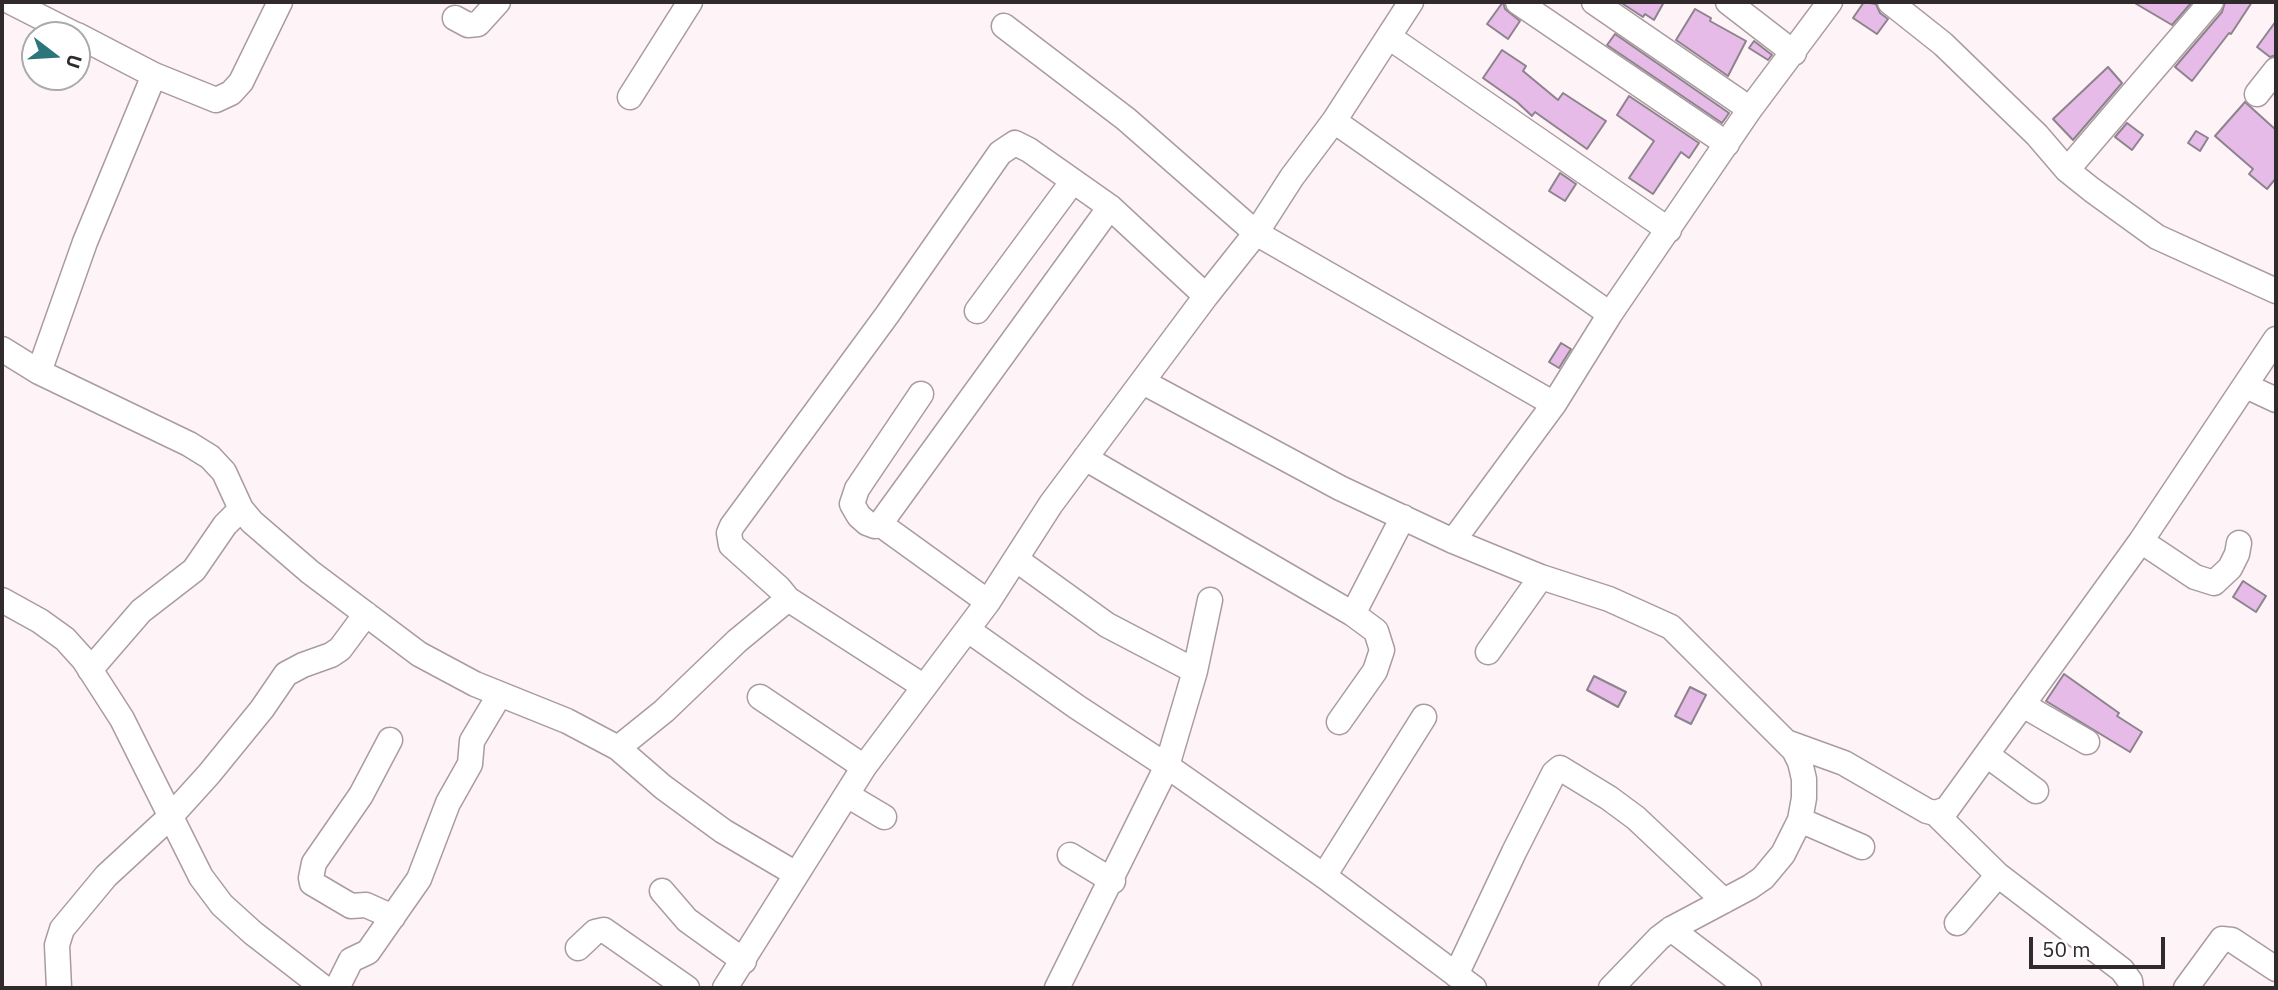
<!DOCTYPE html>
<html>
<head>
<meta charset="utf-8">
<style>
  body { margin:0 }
  #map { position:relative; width:2278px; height:990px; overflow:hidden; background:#fef4f7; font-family:"IBM Plex Sans",sans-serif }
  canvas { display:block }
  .frame { position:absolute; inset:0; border:4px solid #302a2c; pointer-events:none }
  .north { position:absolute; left:21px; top:21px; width:70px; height:70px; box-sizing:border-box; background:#fff; border:2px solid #acaaab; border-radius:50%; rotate:107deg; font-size:19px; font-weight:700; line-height:28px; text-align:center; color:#302a2c }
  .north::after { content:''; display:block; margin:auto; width:24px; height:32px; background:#2b757b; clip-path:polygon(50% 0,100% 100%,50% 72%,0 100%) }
  .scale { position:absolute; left:2029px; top:937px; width:136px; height:32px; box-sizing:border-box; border:4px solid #302a2c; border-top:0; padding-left:9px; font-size:21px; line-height:24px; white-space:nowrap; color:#302a2c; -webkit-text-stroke:5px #fff; paint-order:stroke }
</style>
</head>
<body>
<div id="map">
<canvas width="2278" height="990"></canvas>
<div class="frame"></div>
<div class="north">U</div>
<div class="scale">50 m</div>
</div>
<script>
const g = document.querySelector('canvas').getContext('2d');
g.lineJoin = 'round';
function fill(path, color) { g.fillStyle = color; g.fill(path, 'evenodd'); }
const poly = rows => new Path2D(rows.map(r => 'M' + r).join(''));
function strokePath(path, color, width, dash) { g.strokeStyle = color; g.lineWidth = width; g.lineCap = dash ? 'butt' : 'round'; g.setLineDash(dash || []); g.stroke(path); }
const building = poly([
  [1503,2,1505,9,1520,21,1508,39,1487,24,1503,2],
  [1620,2,1664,2,1654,20,1645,14,1643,17,1620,2],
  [1864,2,1876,4,1880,13,1888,19,1877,34,1853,18,1864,2],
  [2133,2,2192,2,2172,25,2133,2],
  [2225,2,2252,2,2231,34,2229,33,2192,81,2175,67,2222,12,2225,2],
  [1695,9,1711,18,1710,21,1746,41,1728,76,1676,40,1695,9],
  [2276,21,2276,55,2270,57,2257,47,2276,21],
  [1615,34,1729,113,1727,116,1722,123,1607,45,1615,34],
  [1754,41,1772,55,1768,60,1749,48,1754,41],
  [1502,50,1526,66,1523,71,1558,100,1563,93,1606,121,1587,149,1535,112,1532,116,1517,102,1483,78,1502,50],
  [2108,67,2122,83,2073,140,2053,119,2108,67],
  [1629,96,1699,143,1689,158,1681,152,1653,194,1629,178,1654,141,1617,115,1629,96],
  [2245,102,2276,130,2276,178,2267,189,2249,174,2253,169,2215,136,2245,102],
  [2127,123,2143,135,2132,150,2115,137,2127,123],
  [2196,131,2208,138,2200,151,2188,143,2196,131],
  [1560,173,1576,184,1565,201,1549,191,1560,173],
  [1561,343,1571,349,1559,368,1549,362,1561,343],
  [2243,581,2266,596,2256,612,2233,597,2243,581],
  [2064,674,2119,713,2117,716,2142,732,2130,752,2046,701,2064,674],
  [1594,676,1626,692,1618,707,1587,690,1594,676],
  [1690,687,1706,695,1691,724,1675,716,1690,687]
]);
fill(building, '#e6bbe7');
strokePath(building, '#8c838d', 2);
const minor = poly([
  [11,2,76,35],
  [1518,2,1727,144],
  [1594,2,1750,109],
  [1728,2,1794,53],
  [1890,2,1943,44,2037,135,2067,170,2092,190,2157,237,2276,291],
  [455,18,468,25,478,24,498,2],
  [1004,26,1126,119,1256,233,1554,404],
  [77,35,154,75,85,242,39,372,189,444,210,457,224,472,241,509,252,522,310,572,419,654,475,684,567,721,618,748,664,711,737,641,788,599,923,686],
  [1389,37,1669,230],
  [154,75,216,100,231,93,241,82,280,2],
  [2257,94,2276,70],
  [630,97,690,2],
  [1334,121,1610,314],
  [2067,170,2211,2],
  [977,311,1073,181],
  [2,349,39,372],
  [1143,382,1340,488,1453,541,1541,577,1609,599,1671,627,1794,750,1800,762,1804,779,1804,798,1800,820,1783,854,1763,878,1750,887,1671,929,1659,938,1611,988],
  [2246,386,2276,400],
  [921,394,857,489,852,504,859,516,867,523,875,526,880,524,1110,207],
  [1085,458,1353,614,1376,631,1382,650,1375,671,1339,722],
  [880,524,988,602],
  [1453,541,1554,404,1610,314,1750,109,1830,2],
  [2141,541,2195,577,2214,583,2230,568,2237,554,2239,543],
  [1017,560,1107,625,1195,671],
  [788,599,779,588,731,545,729,533,732,526,887,315,1000,153,1015,143,1029,150,1110,207,1206,296],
  [2,600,40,621,65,639,84,660,122,719,201,877,222,905,253,933,324,988],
  [1353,614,1403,517],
  [968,630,1077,707,1167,766,1324,876,1474,988],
  [1488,652,1541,577],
  [90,670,141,611,194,570,225,525,241,509],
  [760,697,864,767],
  [2023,705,2087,742],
  [390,740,361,795,314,863,311,878,312,883,351,906,366,905,393,917],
  [1786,742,1844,763,1927,811,1935,813,1947,809,2141,541,2276,339],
  [618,748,663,787,723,831,796,874],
  [1987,755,2036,791],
  [847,795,884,817],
  [1935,813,1998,875,2122,970,2130,981,2131,988],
  [1800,820,1862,847],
  [1070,855,1113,881],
  [1324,876,1424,717],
  [662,891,687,920,744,961],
  [1957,923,1998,875],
  [1671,929,1749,988],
  [578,948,595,932,604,930,687,988],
  [1456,975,1514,852,1554,773,1560,768,1609,798,1636,818,1724,901],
  [59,988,57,945,62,929,106,876,171,816,209,774,262,709,286,674,303,665,331,655,340,649,366,614],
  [337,988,351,960,368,952,419,879,448,803,470,764,472,741,500,694],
  [725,988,864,767,988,602,1051,504,1206,296,1256,233,1292,177,1334,121,1411,2],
  [1057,988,1167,766,1195,671,1210,600],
  [2186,988,2222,939,2232,940,2276,969]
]);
strokePath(minor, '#aa9b9f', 27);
strokePath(minor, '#fff', 24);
</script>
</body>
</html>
